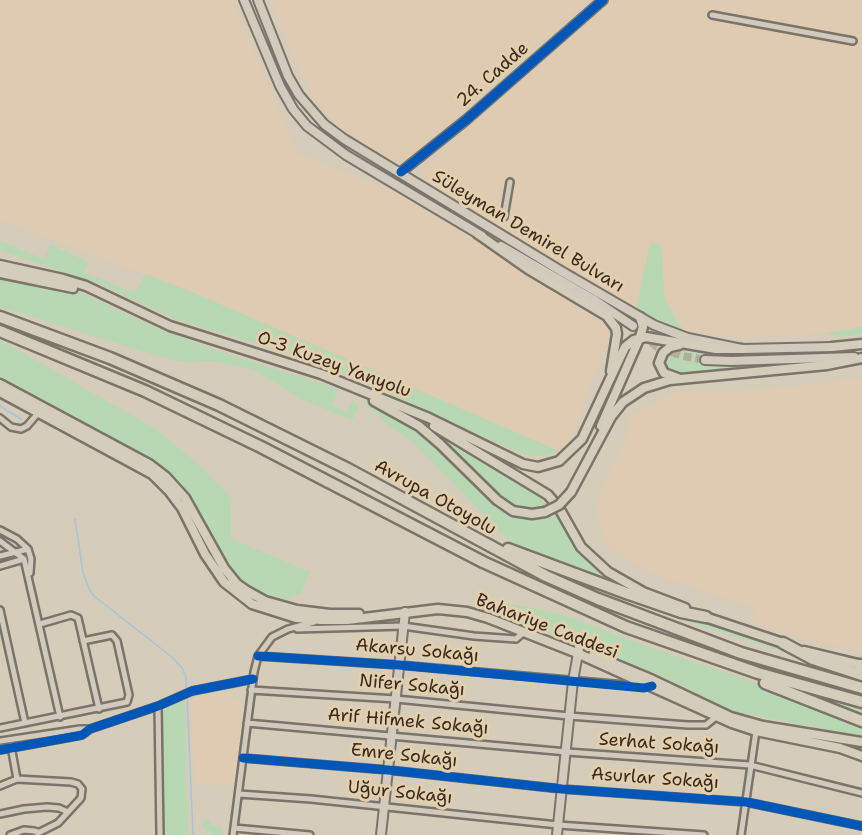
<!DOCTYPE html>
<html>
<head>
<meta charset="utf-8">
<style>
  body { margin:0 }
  canvas { display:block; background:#d5ccb9 }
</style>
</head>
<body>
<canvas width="862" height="835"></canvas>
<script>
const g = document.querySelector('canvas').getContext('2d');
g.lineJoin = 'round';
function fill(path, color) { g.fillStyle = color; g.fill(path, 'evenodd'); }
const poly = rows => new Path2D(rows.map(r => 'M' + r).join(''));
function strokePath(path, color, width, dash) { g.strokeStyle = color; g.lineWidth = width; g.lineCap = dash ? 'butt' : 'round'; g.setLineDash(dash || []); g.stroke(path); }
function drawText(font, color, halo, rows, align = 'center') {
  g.font = font + ' "Shantell Sans",sans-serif'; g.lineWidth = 6; g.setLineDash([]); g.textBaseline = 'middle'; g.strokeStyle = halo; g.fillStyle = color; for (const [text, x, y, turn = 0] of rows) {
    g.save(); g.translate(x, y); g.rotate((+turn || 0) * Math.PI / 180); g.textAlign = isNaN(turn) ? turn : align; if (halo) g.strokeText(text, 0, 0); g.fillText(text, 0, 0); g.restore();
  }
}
fill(poly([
  [0,0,232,0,297,153,416,201,606,318,609,335,569,442,559,451,192,292,0,220],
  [269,0,588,0,407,161,393,159,373,149,344,130,314,102],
  [612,0,862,0,862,327,828,333,742,338,683,330,668,306,664,293,661,245,650,243,636,311,422,178,422,169],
  [862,378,862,651,806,639,753,622,754,608,657,575,627,559,608,544,598,523,597,505,601,491,631,425,627,421,634,414,675,392,768,389],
  [227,692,242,703,239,758,233,785,195,784,191,698]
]), '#dfcbb1');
fill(poly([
  [0,241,44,259,50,245,89,262,83,272,135,293,146,274,192,292,559,451,543,456,524,455,360,381,290,353,180,321,99,284,1,251],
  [650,243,661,245,664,293,668,306,683,330,662,324,636,311],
  [0,279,45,289,59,288,84,294,152,326,203,346,338,389,332,405,347,412,353,400,359,406,352,420,303,400,253,369,211,361,190,362,172,360,0,307],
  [862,327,862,335,837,337,828,333],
  [0,340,156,429,200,466,231,498,231,539,310,572,301,593,289,597,290,609,245,597,228,583,210,536,194,503,173,479,0,382],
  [676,349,706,353,706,363,734,366,766,364,767,367,681,374,669,371,664,364,666,356],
  [361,400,404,422,423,435,491,504,512,517,526,520,557,516,581,555,600,574,599,578,514,546,414,443,384,422,384,420,361,401],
  [437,433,539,495,547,505,533,510,512,507,436,434],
  [578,578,667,609,844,671,672,617],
  [508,604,539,609,572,618,643,645,742,678,862,725,862,736,731,711,652,671,650,673,480,608,484,605],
  [184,697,188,835,163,835,160,714],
  [820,698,862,709,862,716,832,705],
  [204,819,210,820,210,825,222,828,223,835,211,835,203,826]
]), '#b7d8b2');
strokePath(poly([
  [0,406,21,419],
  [75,519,83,573,89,589,94,596,173,658,182,668,186,677,186,691],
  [187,696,193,835]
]), '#a3c6dc', 1.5);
strokePath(poly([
  [633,326,657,347,683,356,705,360]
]), '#b6ac9a', 8, [8, 4]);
const street = poly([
  [712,15,853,41],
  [504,217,510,182],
  [0,418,11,427,21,429,27,426,39,412],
  [0,530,17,539,28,549,31,559,30,573],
  [0,541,24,559,60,717],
  [0,556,28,549],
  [0,566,24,559],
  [0,610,25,723],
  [40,624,71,615,78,618,99,709],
  [297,629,403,626,474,636,516,639,524,632],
  [258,656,399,665,648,687],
  [251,690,396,699,569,716,688,725,706,725,716,717],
  [158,706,160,835],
  [247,723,567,752,750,765,862,793],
  [0,728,127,702,129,695,117,641,112,635,83,641],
  [0,741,80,729,89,729],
  [0,750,82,735,90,729,158,706,192,691,253,679],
  [243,758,388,770,562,789,746,802,862,826],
  [17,779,71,782,78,784,82,789,81,798,58,823,38,833],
  [0,786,17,779,11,746],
  [239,794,311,799,558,825,704,835],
  [0,814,24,809,47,807,59,808,68,812],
  [234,828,310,835],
  [10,835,24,830,34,831,38,832,38,835],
  [233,835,254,672,258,656,272,637,288,629,314,622],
  [741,835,756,731]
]);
const secondary = poly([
  [244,0,280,86,293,109,307,126,346,155,482,236],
  [258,0,288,76,299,95,324,124,344,139,561,271,654,325,688,338,742,349,832,347],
  [401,172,466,120,603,0],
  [501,246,596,301,633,326],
  [705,360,731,361,854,357],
  [381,835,405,612],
  [557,835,573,681,579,648]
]);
const primary = poly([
  [478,234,528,269,607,316,616,328,617,334,611,371],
  [0,265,63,279,86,286,170,326,321,374,429,418,523,464,538,467,559,461,582,439,625,347,634,340,646,337,716,349,742,349],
  [0,273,73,288],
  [832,347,862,344],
  [678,378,664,373,659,363,663,353,670,347,679,345],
  [0,384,149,464,166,477,185,498,224,568,237,584,247,591,265,601,297,610,330,614,359,614],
  [0,392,152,474,170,492,182,508,205,554,224,582,252,604,296,618,321,620,347,620,438,609,467,612,488,618,577,653,732,723,756,731,840,748,862,756],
  [374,401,419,426,440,444,497,500,513,511,532,514,545,512],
  [434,426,548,495,559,508,581,547,608,572,643,592,685,608],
  [601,426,640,337,643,327,640,317],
  [571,492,611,417,623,402,644,388,670,380,827,365,862,358],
  [702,616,786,644],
  [804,651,862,665],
  [593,655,653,680,731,717,763,726,862,742]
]);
const highway = poly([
  [0,317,110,358,219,405,348,469,546,576,598,599,741,653,862,688],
  [0,331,145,391,261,447,483,562,626,627,758,673,862,702],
  [508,549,626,593,681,612,706,617],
  [783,643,813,659,862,675],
  [860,665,862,665],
  [765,683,862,721]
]);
strokePath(street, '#7b7469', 10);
strokePath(secondary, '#7b7469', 12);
strokePath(primary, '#7b7469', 13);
strokePath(highway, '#7b7469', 15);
strokePath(street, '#d1cabd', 5);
strokePath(secondary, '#d1cabd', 8);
strokePath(primary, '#d5cdbc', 8);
strokePath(highway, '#d5cdbc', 10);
const primaryBridge = poly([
  [545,512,559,505,571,492]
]);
strokePath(primaryBridge, '#7b7469', 13, []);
strokePath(primaryBridge, '#d5cdbc', 8);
strokePath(poly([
  [401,172,466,120,603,0],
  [258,656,399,665,644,688,652,686],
  [0,750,82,735,90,729,158,706,192,691,253,679],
  [243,758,388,770,562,789,746,802,862,826]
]), '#0057b8', 9);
drawText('18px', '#3b2a1e', '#e1cfad', [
  ["24. Cadde",493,75,-41],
  ["Süleyman Demirel Bulvarı",528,232,31],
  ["O-3 Kuzey Yanyolu",334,365,20],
  ["Avrupa Otoyolu",435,498,29],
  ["Bahariye Caddesi",547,627,21],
  ["Akarsu Sokağı",417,651,5],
  ["Nifer Sokağı",412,686,5],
  ["Arif Hifmek Sokağı",408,722,5],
  ["Serhat Sokağı",659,744,4],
  ["Emre Sokağı",404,756,6],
  ["Asurlar Sokağı",655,779,4],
  ["Uğur Sokağı",400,793,6]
]);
</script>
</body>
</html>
